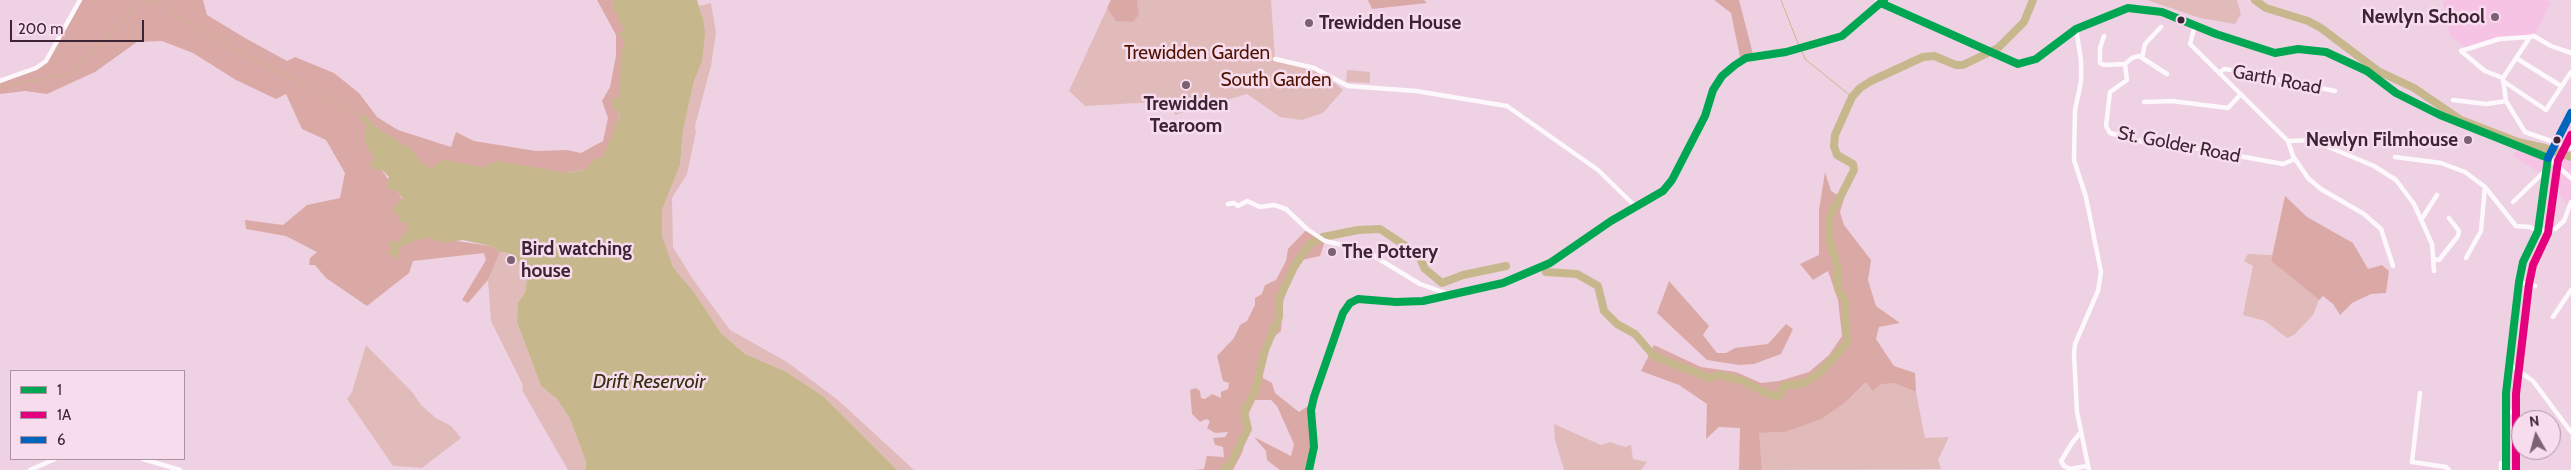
<!DOCTYPE html>
<html>
<head>
<meta charset="utf-8">
<style>
  body { margin:0 }
  #map { position:relative; width:2571px; height:470px; overflow:hidden; background:#eed2e4; font-family:Cabin,sans-serif }
  canvas { display:block }
  .legend { position:absolute; left:10px; top:370px; width:175px; height:90px; box-sizing:border-box; background:#f7dced; border:1px solid #ad92a3; margin:0; padding:6px 9px; list-style:none; font-size:15px; color:#3d2435 }
  .legend li { display:flex; align-items:center; gap:10px; height:25px }
  .legend b { width:25px; border:1px solid #ad92a3 }
  .north { position:absolute; left:2511px; top:410px; width:50px; height:50px; box-sizing:border-box; background:#f7dced; border:1px solid #ad92a3; border-radius:50%; rotate:353deg; font-size:14px; font-weight:700; line-height:20px; text-align:center; color:#3d2435 }
  .north::after { content:''; display:block; margin:auto; width:18px; height:22px; background:#7b6172; clip-path:polygon(50% 0,100% 100%,50% 72%,0 100%) }
  .scale { position:absolute; left:10px; top:20px; width:134px; height:22px; box-sizing:border-box; border:2px solid #3d2435; border-top:0; padding-left:6px; font-size:15px; line-height:18px; white-space:nowrap; color:#3d2435; -webkit-text-stroke:4px #f7dced; paint-order:stroke }
</style>
</head>
<body>
<div id="map">
<canvas width="2571" height="470"></canvas>
<ul class="legend">
<li><b style="height:6px;background:#00a651"></b>1</li>
<li><b style="height:6px;background:#e5007d"></b>1A</li>
<li><b style="height:6px;background:#0065bd"></b>6</li>
</ul>
<div class="north">N</div>
<div class="scale">200 m</div>
</div>
<script>
const g = document.querySelector('canvas').getContext('2d');
g.lineJoin = 'round';
function fill(path, color) { g.fillStyle = color; g.fill(path, 'evenodd'); }
const poly = rows => new Path2D(rows.map(r => 'M' + r).join(''));
function strokePath(path, color, width, dash) { g.strokeStyle = color; g.lineWidth = width; g.lineCap = dash ? 'butt' : 'round'; g.setLineDash(dash || []); g.stroke(path); }
function drawText(font, color, halo, rows, align = 'center') {
  g.font = font + ' Cabin,sans-serif'; g.lineWidth = 5; g.setLineDash([]); g.textBaseline = 'middle'; g.strokeStyle = halo; g.fillStyle = color; for (const [text, x, y, turn = 0] of rows) {
    g.save(); g.translate(x, y); g.rotate((+turn || 0) * Math.PI / 180); g.textAlign = isNaN(turn) ? turn : align; if (halo) g.strokeText(text, 0, 0); g.fillText(text, 0, 0); g.restore();
  }
}
fill(poly([
  [2442,0,2546,0,2551,2,2536,33,2466,48,2450,36],
  [2564,121,2571,124,2571,213,2568,213,2568,205,2543,175,2513,156,2520,144,2547,152]
]), '#f7c3e5');
fill(poly([
  [1111,0,1271,0,1275,59,1321,71,1343,90,1323,113,1302,120,1280,117,1247,94,1175,115,1173,101,1085,106,1069,91],
  [2147,0,2237,0,2241,14,2235,24,2200,18],
  [711,3,716,32,711,66,695,126,696,132,687,174,672,198,673,247,692,278,730,330,787,362,838,400,914,470,897,470,823,396,785,371,745,354,721,333,694,292,673,267,667,252,662,236,662,210,680,165,683,131,694,81,702,62,703,19,699,6],
  [1347,70,1370,72,1370,83,1346,82],
  [500,252,509,253,515,257,527,279,525,292,518,303,517,322,541,386,557,399,570,419,586,462,586,470,568,470,522,390,523,385,491,321,488,280],
  [2248,254,2272,255,2271,261,2319,300,2313,315,2294,335,2287,338,2265,321,2243,315,2253,266,2244,261],
  [366,345,413,393,421,405,436,418,451,426,461,438,422,468,393,466,347,399,352,392],
  [1866,382,1894,383,1916,392,1925,438,1949,437,1938,460,1941,469,1762,470,1758,433,1785,432,1846,402],
  [1554,424,1601,445,1610,442,1625,447,1631,445,1633,459,1647,462,1641,470,1564,470,1555,440]
]), '#e0bbba');
fill(poly([
  [80,0,203,0,207,15,245,38,287,61,295,57,334,73,359,93,377,117,398,130,451,147,456,132,474,141,536,151,567,150,581,153,603,141,608,118,602,101,610,87,616,56,616,35,597,0,612,0,614,10,626,32,624,76,614,150,583,170,565,173,381,169,429,237,491,246,500,252,488,280,468,303,462,300,486,260,484,253,413,261,409,273,367,306,326,278,315,265,309,265,310,258,317,252,286,236,246,229,245,220,283,225,307,205,340,198,345,173,326,140,302,129,286,94,276,99,236,80,193,53,162,41,137,42,95,72,47,94,25,91,0,94,0,81,16,77,46,61],
  [1111,0,1138,0,1137,3,1139,14,1133,22,1116,21,1107,8],
  [1368,0,1424,0,1427,3,1372,9],
  [1714,0,1739,0,1753,54,1740,57,1731,13],
  [1825,172,1831,191,1844,199,1840,212,1844,225,1871,260,1868,280,1876,306,1900,323,1879,327,1876,339,1894,366,1915,373,1916,392,1894,383,1881,384,1873,391,1866,382,1846,402,1821,419,1785,432,1759,433,1762,470,1739,470,1740,428,1719,427,1706,439,1707,404,1679,385,1641,371,1654,345,1701,367,1736,372,1761,383,1779,381,1809,372,1829,355,1842,336,1838,300,1828,271,1813,280,1800,264,1819,255,1819,210],
  [2285,196,2307,217,2353,243,2368,269,2382,265,2389,271,2386,293,2371,294,2352,303,2340,315,2333,304,2323,296,2319,300,2271,261],
  [1306,230,1325,241,1320,256,1297,261,1283,302,1281,331,1275,336,1267,350,1263,364,1263,378,1272,383,1275,393,1299,412,1308,406,1311,446,1307,470,1280,470,1267,460,1266,451,1254,437,1291,456,1294,444,1277,406,1271,400,1255,400,1248,415,1249,430,1242,453,1233,470,1194,470,1204,469,1207,456,1224,457,1223,447,1215,445,1213,438,1225,437,1228,432,1215,433,1207,428,1210,421,1206,419,1200,422,1192,414,1190,390,1196,388,1200,391,1201,398,1205,399,1212,394,1221,398,1221,392,1228,389,1229,383,1223,381,1217,356,1234,338,1240,325,1247,321,1255,305,1255,298,1262,294,1265,285,1276,280,1286,261,1288,249],
  [1669,281,1709,326,1703,335,1717,353,1726,353,1735,348,1768,344,1786,324,1793,329,1781,354,1754,364,1739,365,1707,360,1657,313]
]), '#dba9a5');
fill(poly([
  [612,0,697,0,703,19,705,33,702,62,694,81,683,131,680,165,662,210,662,236,673,267,694,292,721,333,745,354,785,371,823,396,897,470,586,470,586,462,570,419,557,399,541,386,517,322,518,303,525,292,527,279,515,257,509,253,500,252,491,246,463,240,442,243,429,237,403,245,395,260,388,251,392,250,392,246,388,247,390,242,399,241,407,229,407,224,398,221,400,217,394,213,394,206,403,199,397,192,388,188,387,182,389,177,381,169,375,171,369,164,375,159,365,144,366,124,359,117,360,115,364,115,378,129,410,148,419,160,431,169,442,160,446,160,481,167,499,161,565,173,583,170,596,159,603,157,619,117,618,112,613,109,612,100,614,97,618,99,620,96,621,53,625,43,618,32,624,31,624,29,614,11]
]), '#c7b78c');
strokePath(poly([
  [1781,0,1799,46],
  [145,3,154,1,203,32,360,115],
  [1801,49,1805,59,1852,97],
  [0,87,70,74,138,5]
]), '#c7b78c', 1);
strokePath(poly([
  [2255,0,2266,8,2308,21,2321,28,2378,71,2414,88,2461,120,2518,142,2545,148,2571,157],
  [1323,237,1358,230,1380,229,1418,254,1425,269,1442,283,1463,275,1506,266],
  [1546,272,1577,274,1598,286,1604,311,1617,324,1635,334,1654,356,1668,362,1710,378,1720,375,1743,381,1770,395,1779,396,1783,386,1805,383,1820,372,1847,343,1845,300,1838,289,1837,265,1829,240,1829,219,1854,170,1853,164,1837,155,1834,146,1835,135,1852,97,1860,88,1871,81,1923,57,1934,56,1956,65,1963,65,1998,48,2024,22,2033,0],
  [1224,470,1231,463,1248,429,1244,412,1255,391,1265,350,1279,317,1279,299,1294,267,1309,245,1319,239]
]), '#c7b78c', 8);
strokePath(poly([
  [2195,25,2190,44,2288,141,2293,156,2308,178,2321,189,2364,214,2381,229,2393,266],
  [2076,29,2081,60,2081,82,2075,110,2074,160,2086,197,2101,272,2098,291,2075,344,2074,354,2077,412,2089,470],
  [2104,36,2100,48,2100,63,2104,65,2125,64],
  [2461,51,2485,71,2503,78,2506,101,2525,132,2571,148],
  [2461,51,2499,39,2530,37],
  [2142,58,2145,44,2161,27],
  [2516,58,2561,86],
  [1275,59,1314,68,1348,86,1416,91,1507,106,1598,170,1637,208],
  [2125,64,2127,80,2110,92,2106,126,2110,133,2147,143,2172,144,2283,164,2295,159],
  [2125,64,2132,58,2139,56,2167,74],
  [2219,73,2224,69,2232,70,2335,91],
  [2503,78,2530,37,2534,36,2551,46,2571,53],
  [0,81,36,68,46,61,80,0],
  [2503,81,2546,110,2571,72],
  [2453,100,2486,104,2506,101],
  [2144,102,2172,101,2228,108,2241,94],
  [2571,113,2548,158,2571,178],
  [2288,141,2312,140,2374,166,2396,180,2414,204,2432,244,2434,271],
  [2395,157,2441,163,2465,172,2485,187,2516,226,2530,227,2538,231,2555,229,2564,221,2571,202],
  [2513,202,2546,170],
  [1228,204,1234,203,1238,206,1247,201,1260,207,1274,205,1286,209,1307,229,1325,241,1364,250,1420,284,1448,294],
  [2421,220,2437,195],
  [2466,258,2481,231,2485,187],
  [2434,259,2439,260,2458,236,2459,231,2449,218],
  [2519,282,2535,286],
  [2553,317,2571,290],
  [2509,364,2533,381,2571,432],
  [2420,393,2412,462,2446,467,2449,470],
  [2507,411,2516,413],
  [2081,432,2072,443,2061,461,2064,466,2070,469,2087,466],
  [143,459,180,470],
  [2501,463,2501,470],
  [30,470,55,459]
]), '#fcf8fb', 4.5);
strokePath(poly([
  [1878,0,2018,64,2036,59,2076,29,2128,8,2162,12,2216,34,2275,53,2298,49,2326,52,2367,71,2396,93,2440,115,2548,158,2538,231,2523,262,2519,282,2506,393,2506,470],
  [1309,470,1314,447,1311,410,1314,397,1343,313,1350,303,1358,299,1396,302,1423,301,1503,283,1550,263,1611,221,1663,191,1672,180,1705,116,1713,90,1722,76,1735,65,1746,58,1786,52,1842,36,1861,22,1882,2]
]), '#fcf8fb', 5.5);
strokePath(poly([
  [1881,3,2018,64,2036,59,2076,29,2128,8,2162,12,2216,34,2275,53,2298,49,2326,52,2367,71,2396,93,2440,115,2548,158],
  [1309,470,1314,447,1311,410,1314,397,1343,313,1350,303,1358,299,1396,302,1423,301,1503,283,1550,263,1611,221,1663,191,1672,180,1705,116,1713,90,1722,76,1735,65,1746,58,1786,52,1842,36,1884,0],
  [2506,470,2506,393,2519,282,2523,262,2538,231,2548,158]
]), '#00a651', 8);
strokePath(poly([
  [2516,470,2516,394,2529,284,2533,265,2548,233,2558,161,2571,135]
]), '#e5007d', 8);
strokePath(poly([
  [2548,158,2571,113]
]), '#0065bd', 8);
for (const [x, y, r, color] of [
  [2495,17,5,"#7b6172"],
  [2181,20,4.5,"#3d2435"],
  [1309,23,5,"#7b6172"],
  [1186,85,5,"#7b6172"],
  [2468,140,5,"#7b6172"],
  [2557,140,4.5,"#3d2435"],
  [1332,252,5,"#7b6172"],
  [511,260,5,"#7b6172"]
]) { const dot = new Path2D(); dot.arc(x, y, r, 0, 2 * Math.PI); g.fillStyle = color; g.fill(dot); strokePath(dot, '#f7dced', 2); }
drawText('bold 19px', '#3d2435', '#f7dced', [
  ["Newlyn School",2485,17,"right"],
  ["Trewidden House",1319,23],
  ["Trewidden",1186,104,"center"],
  ["Tearoom",1186,126,"center"],
  ["Newlyn Filmhouse",2458,140,"right"],
  ["Bird watching",521,249],
  ["house",521,271],
  ["The Pottery",1342,252]
], 'left');
drawText('19px', '#501300', '#f7dced', [
  ["Trewidden Garden",1197,53],
  ["South Garden",1276,80]
]);
drawText('19px', '#3d2435', '#f7dced', [
  ["Garth Road",2277,80,11],
  ["St. Golder Road",2179,145,11]
]);
drawText('italic 20px', '#353010', '#f7dced', [
  ["Drift Reservoir",649,382]
]);
</script>
</body>
</html>
